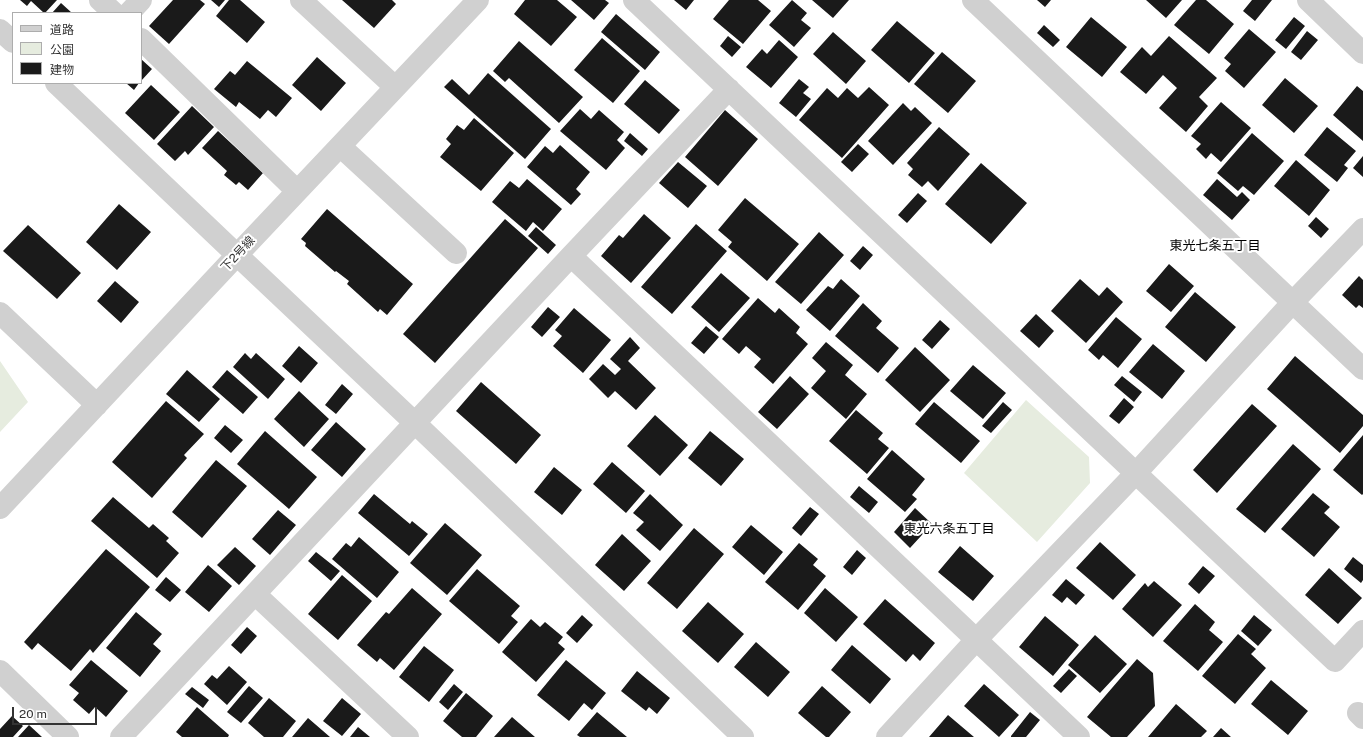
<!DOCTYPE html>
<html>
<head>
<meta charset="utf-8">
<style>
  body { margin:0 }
  #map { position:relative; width:1363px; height:737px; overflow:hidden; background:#fff; font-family:"Public Sans","Noto Sans JP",sans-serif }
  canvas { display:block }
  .legend { position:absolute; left:12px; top:12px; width:130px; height:72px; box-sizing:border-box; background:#fff; border:1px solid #adadad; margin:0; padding:5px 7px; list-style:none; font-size:12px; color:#333 }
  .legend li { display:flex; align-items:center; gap:8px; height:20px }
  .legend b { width:20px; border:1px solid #adadad }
  .scale { position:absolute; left:12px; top:707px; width:85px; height:18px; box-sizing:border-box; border:2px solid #333; border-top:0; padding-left:5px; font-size:12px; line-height:14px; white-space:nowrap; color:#333; -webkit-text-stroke:3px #fff; paint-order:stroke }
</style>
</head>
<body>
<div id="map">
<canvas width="1363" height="737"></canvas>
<ul class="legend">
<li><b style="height:5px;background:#d0d0d0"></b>道路</li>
<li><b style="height:11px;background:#e6ecdf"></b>公園</li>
<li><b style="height:11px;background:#1a1a1a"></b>建物</li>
</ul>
<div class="scale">20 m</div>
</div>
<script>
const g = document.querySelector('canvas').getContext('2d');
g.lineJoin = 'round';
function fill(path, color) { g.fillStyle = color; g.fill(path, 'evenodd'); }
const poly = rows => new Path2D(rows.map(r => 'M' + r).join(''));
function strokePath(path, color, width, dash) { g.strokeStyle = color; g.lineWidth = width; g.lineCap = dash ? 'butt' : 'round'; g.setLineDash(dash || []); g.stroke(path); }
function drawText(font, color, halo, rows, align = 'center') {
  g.font = font + ' "Public Sans","Noto Sans JP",sans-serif'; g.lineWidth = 4; g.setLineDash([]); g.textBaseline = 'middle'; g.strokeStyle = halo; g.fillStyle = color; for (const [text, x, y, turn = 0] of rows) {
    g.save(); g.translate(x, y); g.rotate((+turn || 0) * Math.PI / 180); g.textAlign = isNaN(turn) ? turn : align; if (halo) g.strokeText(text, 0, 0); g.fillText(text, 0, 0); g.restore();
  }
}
fill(poly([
  [0,361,28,402,0,432],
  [1026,400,1089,457,1090,483,1037,542,964,473]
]), '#e6ecdf');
fill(poly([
  [20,0,57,0,45,13,44,13,31,1,27,6],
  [173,0,200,0,205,4,169,44,149,26],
  [211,0,225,0,219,7],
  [229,0,240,0,265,22,247,43,216,16],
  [342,0,392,0,396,4,374,28],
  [525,0,557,0,577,17,551,46,514,14],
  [571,0,605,0,609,3,594,20],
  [674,0,694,0,686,10],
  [729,0,758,0,771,11,743,44,713,19],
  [792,0,807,13,801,20,811,28,794,47,769,25],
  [812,0,849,0,833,18],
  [1037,0,1051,0,1045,7],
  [1146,0,1182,0,1166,18],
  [1196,0,1206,0,1234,24,1209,54,1174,25],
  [1252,0,1272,0,1255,21,1243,11],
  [61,3,72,13,52,13],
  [616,14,660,52,645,70,601,32],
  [1091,17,1127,47,1102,77,1066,47],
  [1294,17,1305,26,1286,49,1275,40],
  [897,21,935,53,909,83,871,50],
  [1044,25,1060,40,1053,47,1037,33],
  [1249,29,1276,52,1244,88,1225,71,1231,64,1224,58],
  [1307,31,1318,40,1301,60,1291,52],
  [833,32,866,61,846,84,813,54],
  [728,36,741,47,732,57,720,46],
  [1169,36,1217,78,1199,97,1208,106,1186,132,1159,108,1177,88,1163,75,1146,94,1120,72,1142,47,1151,56],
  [602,38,640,71,613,103,574,70],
  [779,40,798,57,771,88,746,67,762,49,767,54],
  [519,41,583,97,559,123,509,78,505,82,493,71],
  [942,52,976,81,948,113,914,84],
  [317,57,346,83,321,111,292,85],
  [141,59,152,69,141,81],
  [247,61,292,98,276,117,268,110,260,119,239,102,236,107,214,89,230,71,235,75],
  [488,73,551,129,525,159,444,87,452,79,469,95],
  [1285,78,1318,106,1294,133,1262,105],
  [799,79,809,87,803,93,811,99,796,117,779,103],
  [645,80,680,110,659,134,624,104],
  [126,83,139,83,134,90],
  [151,85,180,112,154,140,125,113],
  [1357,86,1363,91,1363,141,1333,115],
  [869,87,889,105,842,158,799,120,827,88,838,98,847,88,858,98],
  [1221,102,1251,128,1221,162,1211,153,1206,159,1196,149,1201,144,1191,136],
  [903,103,911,111,915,107,932,123,893,165,868,141],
  [192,106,214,127,188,155,185,151,175,161,157,144],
  [580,109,591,119,599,110,624,132,617,140,625,148,606,170,560,131],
  [725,110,758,139,718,186,685,157],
  [474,118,514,153,481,191,440,157,451,144,446,139,457,125,464,130],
  [939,127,970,154,938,191,928,181,922,187,908,175,913,169,907,163],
  [1327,127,1356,151,1344,165,1348,168,1337,182,1304,155],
  [218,131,263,173,248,190,239,182,236,185,224,175,227,171,202,148],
  [630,133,648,149,642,156,624,141],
  [1252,133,1284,161,1254,195,1243,186,1238,191,1217,173],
  [858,144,869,154,852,172,841,162],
  [560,145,590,172,576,189,581,194,571,205,527,167,545,146,553,153],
  [1363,156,1363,177,1353,168],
  [1296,160,1330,190,1309,216,1274,186],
  [678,162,707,186,688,208,659,183],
  [981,163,1027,203,991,244,945,204],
  [527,179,562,209,543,231,533,222,526,231,492,202,510,181,519,188],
  [1217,179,1237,197,1242,192,1250,200,1232,220,1203,195],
  [918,193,927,201,907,223,898,215],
  [745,198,799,244,767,281,728,247,732,242,718,230],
  [119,204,151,232,117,270,86,242],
  [327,209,413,284,387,315,380,309,378,312,347,284,349,281,336,271,335,272,305,246,306,243,301,239],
  [644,214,671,238,631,283,601,256,619,235,623,238],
  [1316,217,1329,229,1321,238,1308,226],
  [505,219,538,248,435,363,403,334],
  [696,224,727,251,672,314,641,287],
  [28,225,81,273,57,299,3,251],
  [536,227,556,245,548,254,528,236],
  [819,232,844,255,801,304,775,282],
  [863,246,873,255,860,270,850,261],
  [1169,264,1194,286,1171,312,1146,291],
  [721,273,750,298,719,332,691,307],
  [1359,276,1363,280,1363,308,1359,305,1356,308,1342,295],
  [841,279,860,296,830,331,806,310,828,286,833,289],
  [1080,279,1099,296,1107,287,1123,302,1086,343,1051,311],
  [115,281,139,302,121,323,97,301],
  [1195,292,1236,327,1206,362,1165,327],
  [758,298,775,313,779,308,800,327,796,333,808,344,773,384,754,367,761,359,746,346,739,354,722,339],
  [863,303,882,321,876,328,899,348,878,373,835,336],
  [548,307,560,317,542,337,531,327],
  [574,308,611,340,583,373,553,346,562,336,555,330],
  [1036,314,1054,331,1039,348,1020,331],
  [1116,317,1142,339,1118,368,1103,355,1099,360,1088,350],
  [940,320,950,329,932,349,922,340],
  [706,326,719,337,704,354,691,343],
  [630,337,640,348,628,361,656,388,636,410,615,391,608,398,589,379,603,364,615,375,621,369,610,359],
  [826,342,853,365,845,375,867,394,846,419,811,388,826,371,812,358],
  [1153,344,1185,371,1162,399,1129,372],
  [299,346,318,363,301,383,282,366],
  [915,347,950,380,920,412,885,380],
  [245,353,251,359,256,353,285,379,268,399,233,367],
  [1295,356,1363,415,1363,426,1340,453,1267,389],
  [973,365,1006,393,983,419,950,391],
  [187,370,220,399,199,422,166,394],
  [227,370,258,397,243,414,212,387],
  [790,376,809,394,777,429,758,412],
  [1122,376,1142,392,1134,402,1114,385],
  [481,382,541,435,516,464,456,411],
  [342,384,353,394,336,414,325,405],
  [299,391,329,419,304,447,274,419],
  [1124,398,1134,407,1119,424,1109,416],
  [166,401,204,434,184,455,187,458,152,498,112,462],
  [934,402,980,441,961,463,915,424],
  [1003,402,1012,410,991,433,982,426],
  [1252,404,1277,426,1217,493,1193,470],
  [856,410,883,433,878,439,889,448,867,474,829,441],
  [655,415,688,445,660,476,627,446],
  [336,422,366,449,342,477,311,450],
  [225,425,243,440,231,453,214,438],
  [265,431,317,477,289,509,237,464],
  [710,431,744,459,721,486,688,458],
  [1363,435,1363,494,1362,495,1333,470],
  [1293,444,1321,469,1265,533,1236,509],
  [892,450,925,479,912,495,917,499,905,512,867,479],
  [216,460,247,486,202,538,172,512],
  [612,462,645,491,626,513,593,484],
  [554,467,582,490,562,515,534,492],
  [859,486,878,502,869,513,850,497],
  [1313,493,1330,507,1324,513,1340,527,1314,557,1281,529],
  [374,494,410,524,412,521,428,534,409,556,358,513],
  [650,494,683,525,660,551,636,530,644,522,633,513],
  [113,497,149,528,153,524,169,538,166,541,179,553,157,578,91,521],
  [810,507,819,514,801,536,792,528],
  [915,508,932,524,910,548,894,532],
  [278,510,296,525,270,555,252,539],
  [445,523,482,555,447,595,410,563],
  [751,525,783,552,764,575,732,547],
  [694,528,724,554,677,609,647,583],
  [622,534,651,561,624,591,595,565],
  [359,537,399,572,377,598,332,559,346,543,351,547],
  [1100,542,1136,575,1113,600,1076,568],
  [799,543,818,559,813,565,826,576,798,610,765,582],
  [960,546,994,576,973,601,938,572],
  [235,547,256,566,239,585,217,565],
  [106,549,150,587,93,653,90,649,71,671,38,643,32,650,24,642],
  [857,550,866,558,852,575,843,567],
  [316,552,340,571,331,581,308,561],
  [1353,557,1363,565,1363,580,1361,583,1344,569],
  [208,565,232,586,209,612,185,592],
  [1203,566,1215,576,1199,594,1188,584],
  [1329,568,1362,598,1338,624,1305,595],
  [477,569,520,606,511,616,518,622,499,644,449,601],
  [342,575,372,601,338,640,308,614],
  [166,577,181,590,170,602,155,590],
  [1066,579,1085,595,1076,605,1067,597,1062,603,1052,595],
  [1154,581,1182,605,1153,637,1122,609,1145,583,1148,587],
  [412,588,442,614,394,670,380,658,377,662,357,645,386,612,389,614],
  [825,588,858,617,836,642,804,613],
  [885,599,935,643,920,661,913,654,906,662,863,624],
  [708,602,744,634,718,663,682,631],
  [1195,604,1215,622,1209,630,1223,642,1198,671,1163,641],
  [136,612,162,634,153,644,161,651,140,677,106,648],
  [582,615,593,625,577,643,566,633],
  [1254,615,1272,630,1258,646,1241,631],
  [1045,616,1079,645,1053,676,1019,647],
  [531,619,540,627,545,622,563,637,558,643,565,649,536,682,502,652],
  [247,627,257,636,241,654,231,645],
  [1238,634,1256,649,1251,654,1266,668,1235,704,1202,676],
  [1095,635,1127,664,1100,693,1068,665],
  [756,642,790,672,768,697,734,667],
  [852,645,891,679,870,704,831,670],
  [424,646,454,670,429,702,399,677],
  [1137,659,1153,673,1155,706,1127,737,1111,737,1087,717],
  [91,660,128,691,106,717,95,707,89,714,73,700,79,693,69,685],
  [566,660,606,693,592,710,584,703,569,721,537,695],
  [229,666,247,682,227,705,204,684,212,675,217,679],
  [1069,669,1077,676,1061,693,1053,686],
  [637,671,670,698,657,714,649,707,646,711,621,691],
  [1271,680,1308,711,1288,735,1251,704],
  [454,684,463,692,448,710,439,702],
  [984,684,1019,715,999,737,964,706],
  [249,686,263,698,241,723,227,712],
  [822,686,851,712,829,737,826,737,798,713],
  [192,687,209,700,203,708,185,694],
  [466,693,493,716,476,737,462,737,443,721],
  [269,698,296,721,283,737,264,737,248,723],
  [342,698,361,714,342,736,323,721],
  [1176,704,1207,731,1201,737,1148,737],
  [197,707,229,735,228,737,182,737,176,732],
  [597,712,627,737,580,737,577,735],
  [1030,712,1040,720,1026,737,1011,737,1011,736],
  [948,715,974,737,929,737],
  [12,716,23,726,13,737,0,737,0,729],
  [512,717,535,737,494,737],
  [308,718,330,737,292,737],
  [29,725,42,737,18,737],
  [358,727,370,737,350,737],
  [1221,728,1231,737,1213,737]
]), '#1a1a1a');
strokePath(poly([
  [100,0,114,13],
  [301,0,395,87],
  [634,0,1335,661,1363,631],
  [973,0,1363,369],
  [1308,0,1363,53],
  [129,13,141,0],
  [0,30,13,42],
  [141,39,297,191],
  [56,83,237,255,415,423,743,737],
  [340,146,456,253],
  [571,256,1079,737],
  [0,313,97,405],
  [0,508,237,255,478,0],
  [255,594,408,737],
  [0,671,68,737],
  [1358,713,1363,718],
  [121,737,571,256,729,89],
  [887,737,976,640,1136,473,1293,302,1363,229]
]), '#d0d0d0', 22);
drawText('12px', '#333', '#fff', [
  ["下2号線",238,254,-47]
]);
drawText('13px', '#000', '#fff', [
  ["東光七条五丁目",1215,246],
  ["東光六条五丁目",949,529]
]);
</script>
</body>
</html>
